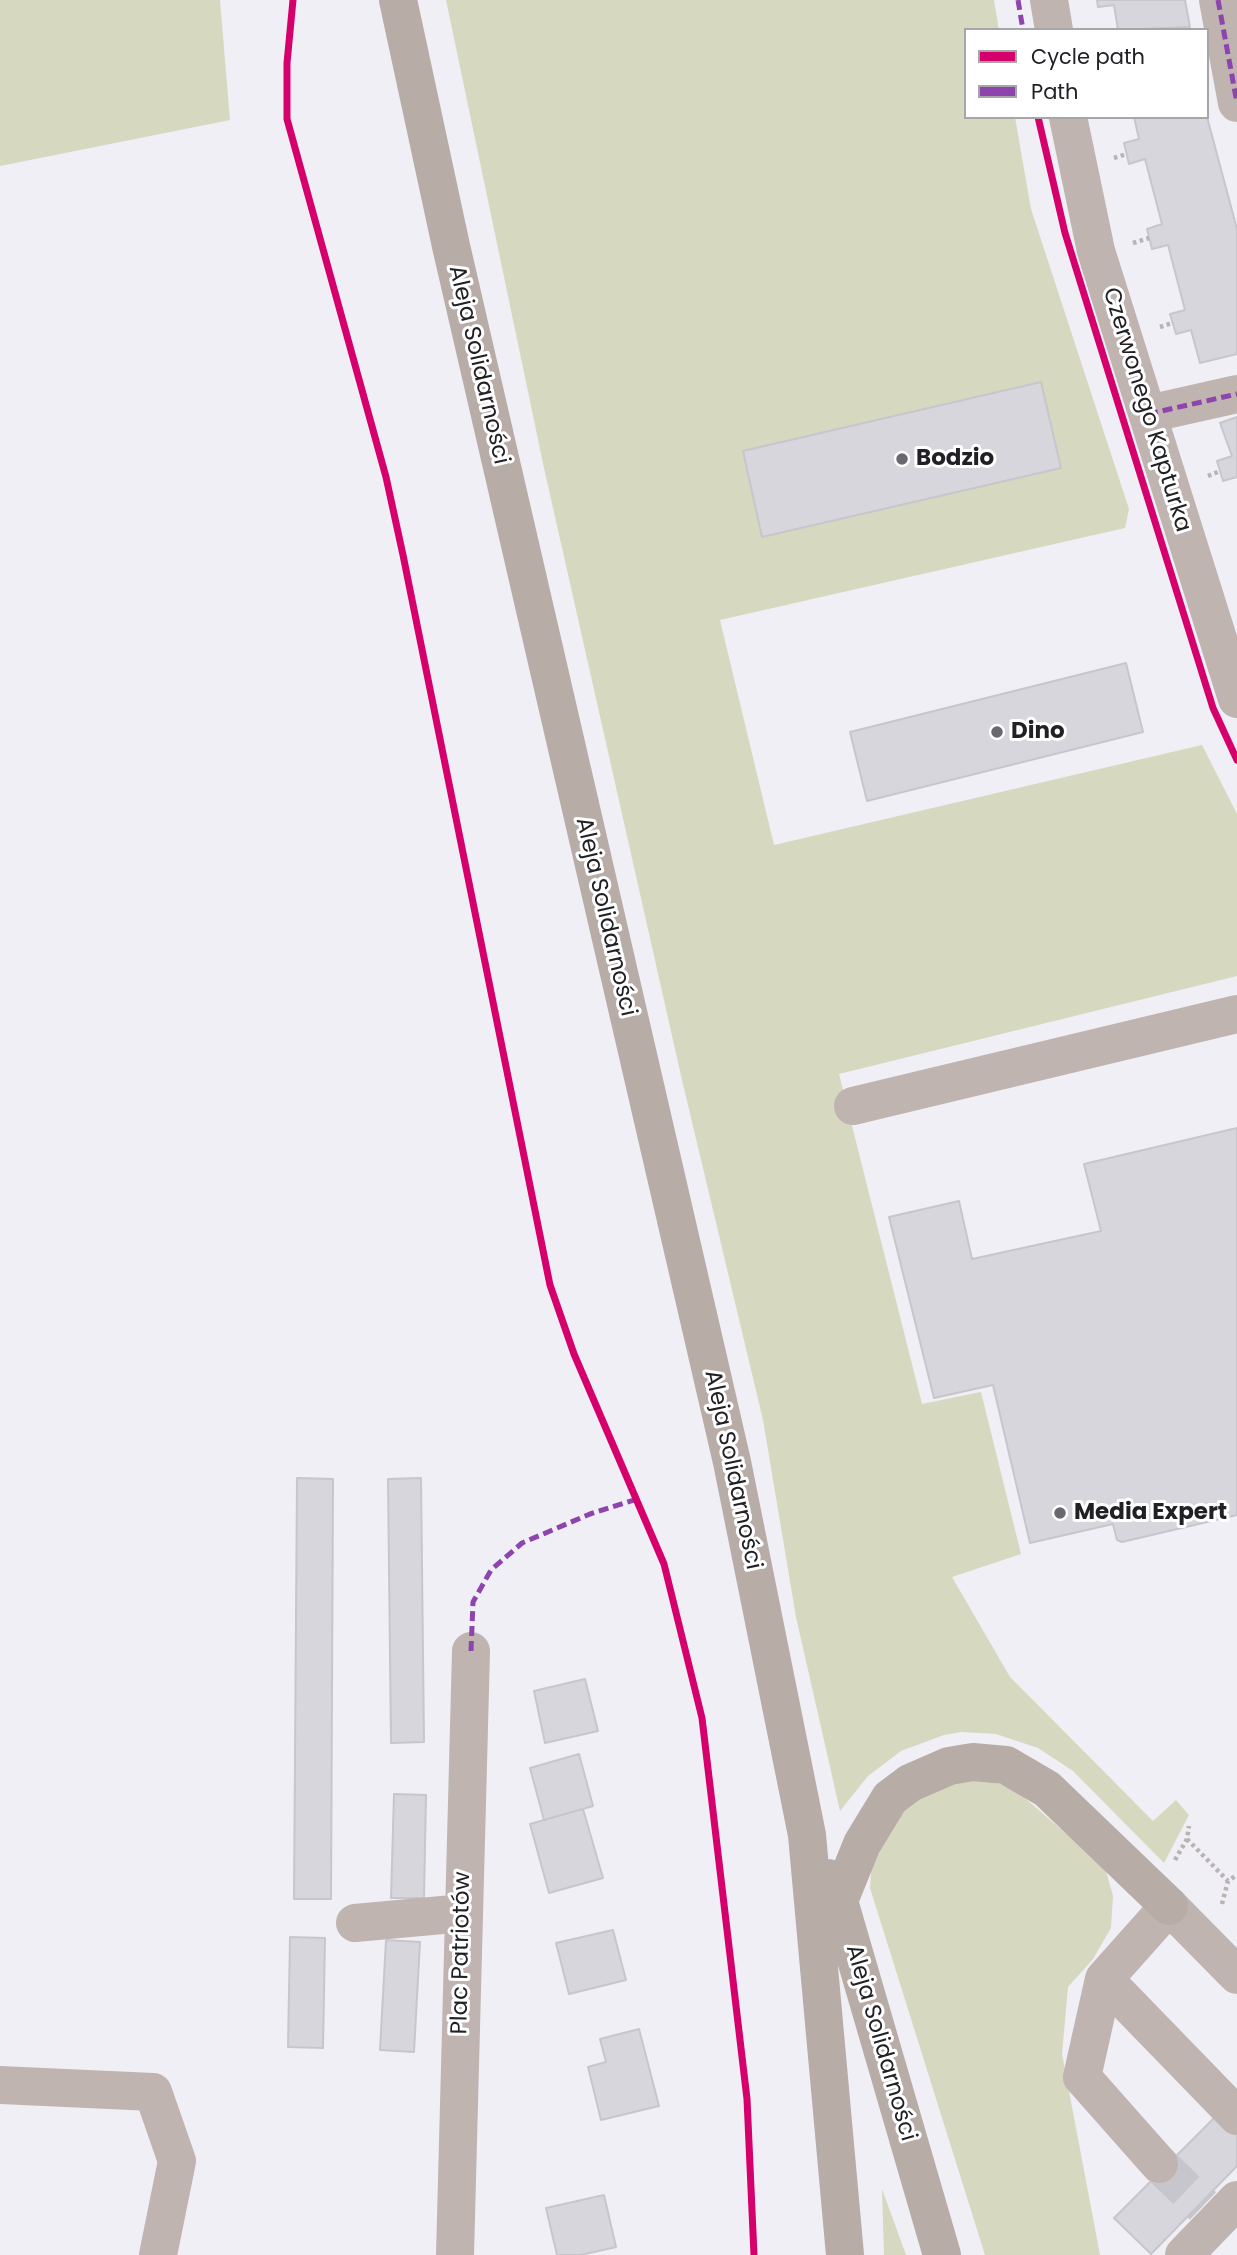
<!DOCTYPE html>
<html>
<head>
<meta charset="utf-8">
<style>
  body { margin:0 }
  #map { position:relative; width:1237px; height:2255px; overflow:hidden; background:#f0eff6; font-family:Poppins,sans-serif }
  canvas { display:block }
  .legend { position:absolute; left:964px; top:28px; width:245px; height:91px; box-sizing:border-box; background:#fff; border:2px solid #a6a6a8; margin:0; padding:9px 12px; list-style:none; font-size:21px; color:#212025 }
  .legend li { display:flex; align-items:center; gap:14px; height:35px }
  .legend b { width:35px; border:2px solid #a6a6a8 }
</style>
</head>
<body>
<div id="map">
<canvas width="1237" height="2255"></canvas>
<ul class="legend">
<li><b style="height:9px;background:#d6006c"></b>Cycle path</li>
<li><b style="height:9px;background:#8e44ad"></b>Path</li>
</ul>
</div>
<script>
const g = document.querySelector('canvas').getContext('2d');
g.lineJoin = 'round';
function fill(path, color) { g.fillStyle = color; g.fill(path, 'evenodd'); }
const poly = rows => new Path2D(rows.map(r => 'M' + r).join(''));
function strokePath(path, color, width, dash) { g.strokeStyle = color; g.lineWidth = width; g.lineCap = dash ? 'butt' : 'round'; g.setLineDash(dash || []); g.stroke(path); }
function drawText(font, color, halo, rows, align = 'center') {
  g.font = font + ' Poppins,sans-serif'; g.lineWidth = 6; g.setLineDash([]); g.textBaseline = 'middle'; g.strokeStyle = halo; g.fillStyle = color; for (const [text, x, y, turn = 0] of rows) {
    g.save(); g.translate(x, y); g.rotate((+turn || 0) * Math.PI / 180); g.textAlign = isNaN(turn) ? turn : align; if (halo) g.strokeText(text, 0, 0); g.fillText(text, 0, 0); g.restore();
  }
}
fill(poly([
  [0,0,220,0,230,120,0,166],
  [446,0,994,0,999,30,966,30,966,117,1015,117,1031,209,1129,509,1125,528,720,620,774,845,1202,745,1237,814,1237,976,839,1074,922,1404,981,1392,1021,1554,952,1577,1010,1677,1153,1821,1176,1800,1189,1815,1164,1863,1073,1771,1038,1748,996,1734,961,1732,944,1735,901,1751,868,1776,840,1811,796,1617,763,1420,682,1080,544,468],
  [965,1780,985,1780,1012,1787,1105,1867,1113,1896,1111,1928,1093,1959,1068,1987,1062,2054,1100,2255,985,2255,870,1888,872,1857,904,1807,935,1790],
  [882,2189,906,2255,884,2255]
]), '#d6d8c0');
const building = poly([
  [1097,0,1185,0,1190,27,1118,30,1114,5,1098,7,1097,0],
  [1134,117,1207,117,1237,229,1237,354,1200,363,1191,330,1176,334,1170,314,1185,310,1168,245,1152,249,1147,229,1162,224,1145,159,1129,164,1124,143,1139,139,1134,117],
  [1041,382,1061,468,762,537,743,451,1041,382],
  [1237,417,1237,477,1223,481,1217,461,1232,456,1220,423,1237,417],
  [1126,663,1143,732,867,801,850,732,1126,663],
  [1237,1128,1237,1515,1122,1542,1117,1540,1113,1524,1030,1543,993,1385,934,1398,889,1217,959,1201,972,1259,1101,1231,1084,1164,1237,1128],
  [297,1478,333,1479,331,1899,294,1899,297,1478],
  [421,1478,424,1742,391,1743,388,1479,421,1478],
  [585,1679,598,1731,545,1743,534,1691,585,1679],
  [579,1754,593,1806,544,1820,530,1768,579,1754],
  [394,1794,426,1795,424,1898,391,1898,394,1794],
  [583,1809,603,1878,549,1893,530,1824,583,1809],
  [613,1930,626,1980,569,1994,556,1943,613,1930],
  [290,1937,325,1938,323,2048,288,2047,290,1937],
  [386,1940,420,1942,414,2052,380,2050,386,1940],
  [639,2029,659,2106,601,2120,588,2067,606,2062,600,2039,639,2029],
  [1219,2113,1237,2131,1237,2166,1151,2254,1114,2218,1219,2113],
  [604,2195,616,2247,581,2255,557,2255,546,2208,604,2195]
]);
fill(building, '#d7d6dc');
strokePath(building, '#c7c6cc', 2);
strokePath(poly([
  [1159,2164,1203,2206]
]), '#c7c6cc', 38, [38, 19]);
strokePath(poly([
  [1114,158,1127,154],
  [1133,243,1149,238],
  [1160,327,1172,323],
  [1208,476,1220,471],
  [1187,1839,1228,1881],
  [1175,1860,1187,1839,1189,1826],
  [1222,1904,1228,1881,1237,1875]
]), '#b9b3b2', 4.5, [3.5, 3.5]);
strokePath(poly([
  [1049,0,1054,30],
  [1218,0,1237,103],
  [1068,117,1096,251,1237,699],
  [1148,414,1237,394],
  [853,1106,1237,1014],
  [355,1923,464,1913],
  [1104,1979,1237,2116],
  [0,2085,153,2092,177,2161,158,2255],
  [1159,2164,1082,2077,1104,1979,1169,1906,1237,1975],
  [455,2255,471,1651],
  [1184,2255,1237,2200]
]), '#bfb4af', 38);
strokePath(poly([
  [398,0,451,246,732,1462,807,1835,845,2255],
  [828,1878,839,1901,942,2255],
  [839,1901,862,1844,890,1798,910,1783,949,1766,973,1762,1006,1765,1047,1789,1169,1906]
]), '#b7aca6', 38);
strokePath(poly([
  [1018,0,1023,30],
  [1218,0,1237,103],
  [1148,414,1237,394],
  [471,1651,473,1602,491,1570,522,1543,590,1514,637,1499]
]), '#8e44ad', 5, [10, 5]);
strokePath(poly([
  [293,0,287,63,287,119,386,477,403,555,550,1285,574,1354,664,1564,702,1718,747,2099,754,2255],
  [1038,117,1065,233,1213,708,1237,760]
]), '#d6006c', 7);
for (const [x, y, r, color] of [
  [902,459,7,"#69686e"],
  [997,732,7,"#69686e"],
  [1060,1513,7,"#69686e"]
]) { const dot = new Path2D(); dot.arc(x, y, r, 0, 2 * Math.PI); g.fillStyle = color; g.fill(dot); strokePath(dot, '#fff', 2.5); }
drawText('23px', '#212025', '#fff', [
  ["Aleja Solidarności",478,365,77],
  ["Czerwonego Kapturka",1146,410,73],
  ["Aleja Solidarności",605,917,77],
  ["Aleja Solidarności",732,1470,78],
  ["Plac Patriotów",462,1953,-89],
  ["Aleja Solidarności",880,2043,74]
]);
drawText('bold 23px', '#212025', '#fff', [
  ["Bodzio",916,459],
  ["Dino",1011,732],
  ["Media Expert",1074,1513]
], 'left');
</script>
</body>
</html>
